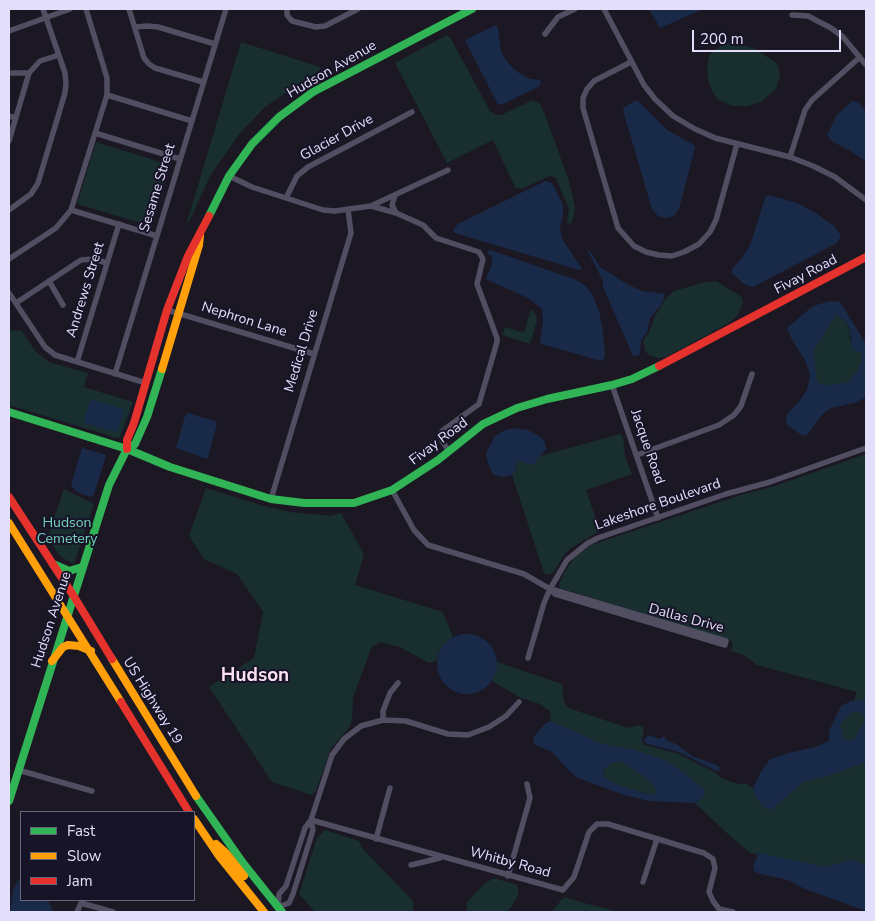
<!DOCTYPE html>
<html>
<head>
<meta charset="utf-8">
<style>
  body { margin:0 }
  #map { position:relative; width:875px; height:921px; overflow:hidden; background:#1b1824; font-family:"Nunito Sans",sans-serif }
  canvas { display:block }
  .frame { position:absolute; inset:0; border:10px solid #e3dffb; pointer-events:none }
  .legend { position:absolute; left:20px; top:811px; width:175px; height:90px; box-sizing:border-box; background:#181428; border:1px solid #69657c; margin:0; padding:6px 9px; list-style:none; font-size:15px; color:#e3dffb }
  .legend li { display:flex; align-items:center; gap:10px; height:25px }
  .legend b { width:25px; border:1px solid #69657c }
  .scale { position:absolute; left:692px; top:30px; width:149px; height:22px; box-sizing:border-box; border:2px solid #e3dffb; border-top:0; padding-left:6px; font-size:15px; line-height:18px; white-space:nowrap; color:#e3dffb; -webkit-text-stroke:4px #181428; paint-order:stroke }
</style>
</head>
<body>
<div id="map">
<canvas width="875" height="921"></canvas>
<div class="frame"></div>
<ul class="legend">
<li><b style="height:6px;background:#30b455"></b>Fast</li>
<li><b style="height:6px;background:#ff9f0a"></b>Slow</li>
<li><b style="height:6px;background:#e5322d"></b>Jam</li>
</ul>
<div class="scale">200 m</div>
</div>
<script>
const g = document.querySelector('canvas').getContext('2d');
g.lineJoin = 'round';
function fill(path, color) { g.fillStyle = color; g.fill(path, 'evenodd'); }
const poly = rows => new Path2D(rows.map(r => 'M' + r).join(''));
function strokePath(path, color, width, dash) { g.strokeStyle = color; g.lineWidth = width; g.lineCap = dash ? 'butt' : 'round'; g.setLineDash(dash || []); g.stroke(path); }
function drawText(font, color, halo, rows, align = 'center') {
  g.font = font + ' "Nunito Sans",sans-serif'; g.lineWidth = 4; g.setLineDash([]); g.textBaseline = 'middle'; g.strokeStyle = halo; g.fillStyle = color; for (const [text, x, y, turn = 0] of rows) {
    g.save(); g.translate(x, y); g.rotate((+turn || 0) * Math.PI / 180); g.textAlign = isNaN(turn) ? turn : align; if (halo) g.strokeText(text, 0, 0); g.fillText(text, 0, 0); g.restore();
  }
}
fill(poly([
  [447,35,451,39,490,111,496,115,501,115,533,100,540,104,544,112,569,181,575,208,572,222,570,224,567,222,569,209,556,178,550,176,521,189,515,187,493,140,447,163,395,63],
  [241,42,320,67,321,69,265,107,240,133,210,176,190,220,186,225],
  [732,42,753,48,777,63,780,75,776,89,761,102,748,106,732,106,719,100,713,93,708,79,707,68,709,55,722,45],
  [96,142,170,165,151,226,77,204],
  [716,281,742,297,743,303,737,316,729,323,666,357,657,358,649,355,645,351,643,340,649,333,655,316,667,297,674,291,705,282],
  [531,309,536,315,537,320,530,344,502,335,505,327,524,333],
  [836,315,843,319,849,328,850,339,861,353,862,361,857,372,847,383,831,385,822,385,817,381,813,351],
  [9,330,22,331,35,351,49,362,88,373,84,387,133,402,120,437,117,438,9,405],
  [620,434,623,437,625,457,632,474,586,490,600,531,576,545,566,552,554,571,550,575,544,573,512,475,515,471,517,463,519,461,533,465,540,456],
  [866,454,866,700,854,701,857,692,757,665,744,655,731,651,733,642,729,640,560,588,559,584,564,573,574,558,591,545,747,493,772,487],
  [206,488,260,505,290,512,331,516,341,513,364,554,355,585,443,612,453,637,445,643,439,652,436,661,429,663,400,647,380,642,371,648,353,698,352,720,349,728,331,748,316,791,312,795,272,782,209,687,254,658,263,612,237,574,204,559,189,536],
  [64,489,94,504,74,564,61,557,47,538],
  [497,662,562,684,564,702,568,708,628,728,639,725,644,727,642,740,644,745,679,754,716,773,721,778,738,784,747,784,753,788,756,798,766,809,772,809,803,782,830,775,866,762,866,865,852,860,826,867,750,853,729,835,695,803,705,796,704,789,684,773,665,760,635,750,602,744,551,721,550,711,540,704,521,698,492,681,496,672],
  [855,711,863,714,864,723,855,738,851,740,847,740,843,737,840,725,849,715],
  [622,761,649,780,655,787,656,794,647,794,618,785,603,777,604,769,611,763],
  [325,830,359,841,362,848,414,902,413,912,315,912,299,894,317,838],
  [494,878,517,885,519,893,512,906,507,912,466,912,467,902,484,884],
  [564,897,588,904,619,912,551,912]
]), '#182e2f');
fill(poly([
  [649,9,703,9,660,28],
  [496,25,498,28,501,52,509,64,519,73,530,79,540,80,541,82,540,86,503,104,498,104,496,101,465,40],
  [637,100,667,130,694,145,695,148,679,209,674,216,666,218,658,216,652,209,624,114,623,108],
  [852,101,859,103,866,112,866,161,849,150,833,142,827,135,837,115],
  [545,181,552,183,563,205,563,215,560,227,562,239,582,269,579,270,455,233,453,230,458,224],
  [768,195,797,203,816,213,834,226,840,234,840,238,837,243,753,287,744,284,732,273,732,269,742,258,751,243,765,198],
  [490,250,574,279,586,286,592,294,599,311,603,332,605,356,603,360,601,361,545,345,541,343,540,341,543,323,542,309,528,298,486,279,492,265,492,257,487,253],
  [588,251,590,251,600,267,625,283,642,291,665,294,662,304,650,318,647,332,641,340,640,354,636,356,633,356,603,287,603,281],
  [830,301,840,302,866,344,866,397,857,402,831,408,822,415,807,435,803,436,786,424,787,414,798,403,807,390,810,374,805,360,792,340,787,328,813,306],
  [836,315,843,319,849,327,853,350,861,353,862,361,857,372,847,383,831,385,822,385,817,381,813,351],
  [93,400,122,409,124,412,117,432,86,424,84,419,90,401],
  [188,413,215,421,217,424,208,457,207,459,176,448,185,416],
  [514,428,528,430,539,436,544,440,546,449,533,465,519,461,517,462,515,471,512,475,502,477,493,474,488,464,486,453,495,436,505,430],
  [82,448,104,454,106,456,94,494,91,497,77,492,71,485],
  '437 664a30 30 0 1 1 60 0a30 30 0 1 1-60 0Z',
  [866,700,866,762,830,775,803,782,772,809,766,809,756,798,753,788,761,772,770,759,789,753,815,747,829,741,829,731,841,706,851,701],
  [855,711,863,714,864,723,855,738,851,740,847,740,843,737,840,725,849,715],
  [551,721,602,744,635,750,665,760,684,773,704,789,705,796,695,803,650,801,624,795,578,778,569,771,552,752,535,745,533,742,535,735,545,724],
  [622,761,649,780,655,787,656,794,647,794,618,785,603,777,604,769,611,763],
  [649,735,659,739,664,736,667,741,676,744,692,756,717,765,720,768,718,772,679,752,647,744,644,741,645,738],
  [759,853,826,867,852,860,866,865,866,911,805,889,788,880,760,874,754,871,753,866],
  [18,880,21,881,21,900,48,900,53,912,10,912,13,890]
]), '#192a48');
strokePath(poly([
  [129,9,144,58,149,64,155,68,203,82],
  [287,9,287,15,292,21,316,27,325,26,358,9],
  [604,9,644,85,655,99,673,116,695,129,715,138,790,157,813,166,835,177,866,200],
  [792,15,808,16,831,28,843,37,866,65],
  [136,27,147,26,158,27,215,44],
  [9,31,70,9],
  [545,34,558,17,575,9],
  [631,62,594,81,587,89,583,98,583,108,618,228,634,246,646,252,659,255,672,256,684,252,699,244,710,232,716,220,737,144],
  [9,73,29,73],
  [107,95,192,121],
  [9,116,16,118],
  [95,133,180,159],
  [9,141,29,73,40,61,59,55],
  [790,157,805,110,812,100,860,57],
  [229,176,252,187,323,210,335,211,371,206,396,213,423,225,436,238,479,252,483,259,477,284,497,338,497,342,479,404,442,431,442,441,449,451],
  [395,196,392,205,396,213],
  [286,198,297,176,308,167,412,112],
  [373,205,448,170],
  [9,210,31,194,38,183,65,93,66,83,65,73,43,9],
  [71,210,157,236],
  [9,259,56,228,71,210,107,95,107,78,86,9],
  [49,281,63,305],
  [9,293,45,347,55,355,146,383],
  [16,303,81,260,94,259,107,263],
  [167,310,314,354],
  [77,362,119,224],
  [115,374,226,9],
  [612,385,658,518],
  [637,455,719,425,734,415,741,406,752,374],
  [392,490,414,530,428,545,524,574,550,589,567,560,588,543,598,538,726,494,770,482,866,448],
  [271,499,351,233,348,209],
  [550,589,555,594,725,645,726,641],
  [551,589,726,641],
  [528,658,544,603,550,589],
  [383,720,383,711,390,693,398,683],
  [18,770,92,791],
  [311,820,563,890,574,877,589,832,597,824,608,824,704,853,713,859,715,868,709,892,713,901,719,909,733,912],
  [311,820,313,830,293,894,289,903,278,907,279,894,286,886,305,828,311,820,332,755,344,739,361,726,383,720,406,721,448,734,468,735,489,727,506,716,519,702],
  [376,839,390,788],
  [411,865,440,858],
  [508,876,530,798,527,784],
  [643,882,657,839],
  [77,912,81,903,113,912]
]), '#514e62', 5.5);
strokePath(poly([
  [209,216,229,176,252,144,279,117,313,92,472,9],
  [9,412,127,449,170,467,271,499,304,503,354,503,392,490,438,460,483,424,517,408,547,399,612,385,632,379,659,366],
  [53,564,69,571,82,567],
  [196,796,243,863,282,912],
  [9,801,109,485,127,449,135,444,147,417,162,369]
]), '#30b455', 8);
strokePath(poly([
  [162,369,199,245,200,235],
  [9,523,121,702],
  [112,659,196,796],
  [52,661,63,647,68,645,79,646,91,651],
  [194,819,219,856,264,912],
  [216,844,226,853,244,876]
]), '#ff9f0a', 8);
strokePath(poly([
  [659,366,866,257],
  [127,449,127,440,134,423,167,310,188,256,209,216],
  [9,497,73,595,112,659],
  [121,702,189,812]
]), '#e5322d', 8);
drawText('14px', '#e3dffb', '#181428', [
  ["Hudson Avenue",332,70,-30],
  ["Glacier Drive",337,138,-29],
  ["Sesame Street",158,188,-73],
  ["Fivay Road",806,275,-28],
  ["Andrews Street",86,290,-73],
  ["Nephron Lane",244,320,17],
  ["Medical Drive",302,351,-73],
  ["Fivay Road",439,442,-37],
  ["Jacque Road",647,447,71],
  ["Lakeshore Boulevard",658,505,-19],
  ["Dallas Drive",686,619,15],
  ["Hudson Avenue",52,620,-72],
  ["US Highway 19",152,701,58],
  ["Whitby Road",510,863,15]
]);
drawText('14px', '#74d2bd', '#181428', [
  ["Hudson",67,524],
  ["Cemetery",67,540]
]);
drawText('bold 19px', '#fbe1f1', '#181428', [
  ["Hudson",255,676]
]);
</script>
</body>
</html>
